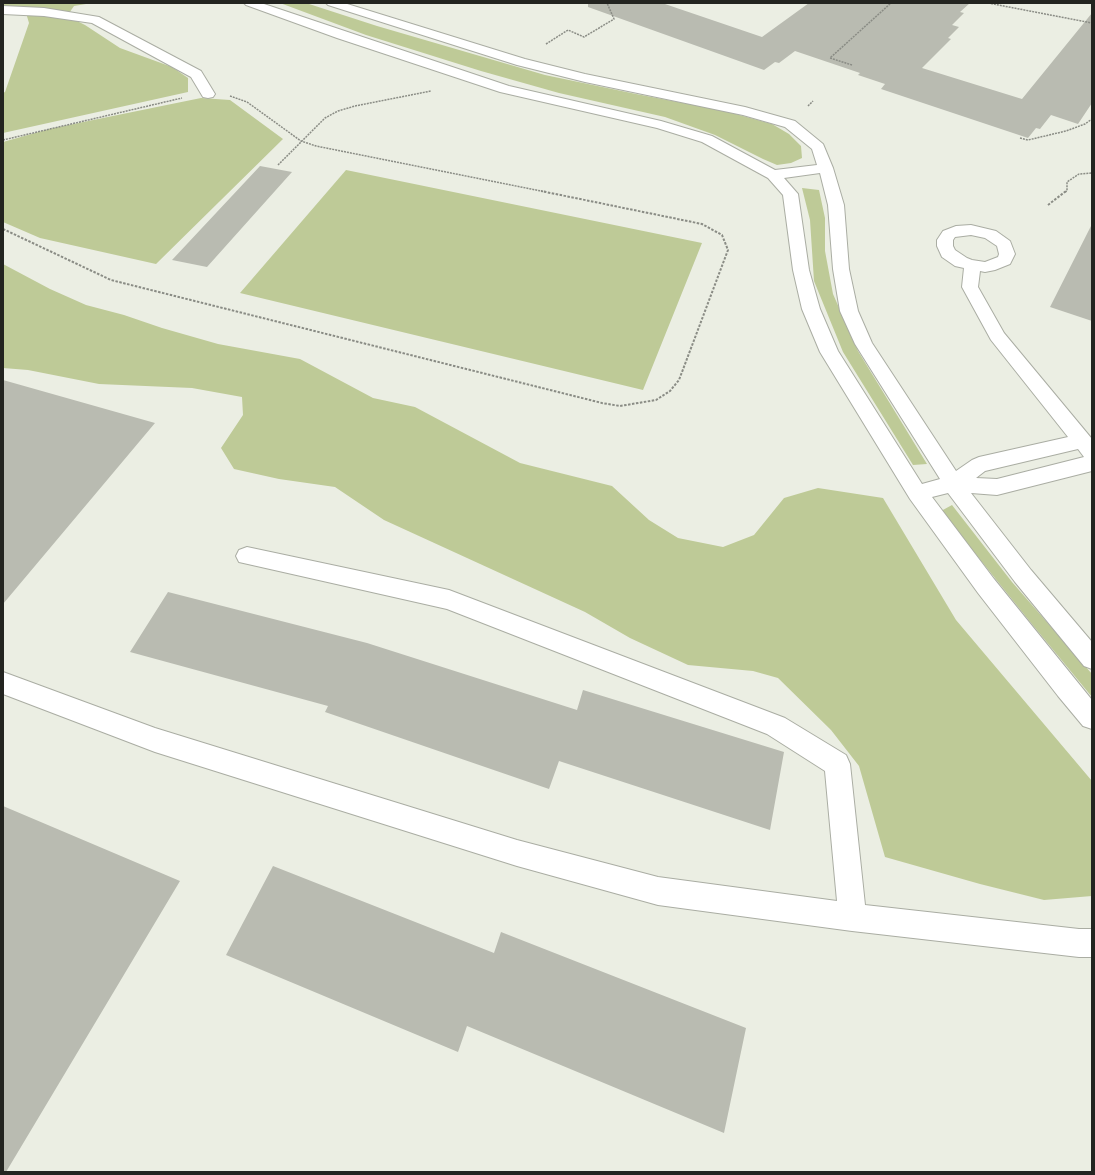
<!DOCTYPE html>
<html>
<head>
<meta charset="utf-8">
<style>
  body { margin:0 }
  #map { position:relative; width:1095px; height:1175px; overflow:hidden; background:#ebeee3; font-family:"Space Grotesk",sans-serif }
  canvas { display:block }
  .frame { position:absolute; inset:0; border:4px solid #232420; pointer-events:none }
</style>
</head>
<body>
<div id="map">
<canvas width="1095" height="1175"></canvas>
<div class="frame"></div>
</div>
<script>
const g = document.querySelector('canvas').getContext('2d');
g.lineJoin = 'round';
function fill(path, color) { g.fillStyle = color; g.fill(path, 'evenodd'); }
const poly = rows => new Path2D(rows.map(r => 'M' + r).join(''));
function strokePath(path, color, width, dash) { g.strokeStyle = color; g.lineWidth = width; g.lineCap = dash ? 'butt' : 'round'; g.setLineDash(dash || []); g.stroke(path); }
fill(poly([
  [3,3,92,3,74,6,67,16,85,25,120,48,172,67,188,78,188,92,3,133,3,93,5,92,29,23,26,13,3,12],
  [280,3,306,3,377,26,545,75,636,94,725,111,772,124,789,134,801,146,802,158,791,163,777,165,763,159,715,135,665,117,559,93,481,71,366,35],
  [201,98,230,100,283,139,156,264,40,238,3,222,3,142,49,129],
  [346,170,702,243,643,390,240,293],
  [802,188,819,190,825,218,825,251,833,294,858,351,927,464,913,465,843,352,814,281,810,220],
  [3,264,50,289,86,305,124,315,162,328,218,344,300,359,373,398,415,407,520,463,612,486,649,520,678,538,723,547,754,535,784,498,818,488,883,498,956,620,1092,781,1092,896,1044,900,980,884,885,857,859,766,831,730,778,678,753,671,688,665,630,638,585,612,384,520,335,487,279,479,234,469,221,448,243,415,242,397,192,388,99,384,28,370,3,368],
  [952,505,1012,582,1092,674,1092,697,1031,623,941,511]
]), '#beca97');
fill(poly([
  [588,3,662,3,762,37,809,3,970,3,960,12,964,13,952,25,959,27,948,38,951,39,922,68,1022,99,1092,13,1092,103,1078,124,1051,115,1040,129,1036,128,1028,138,881,89,885,84,858,75,860,73,795,51,779,63,775,62,764,70,588,7],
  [260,166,292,172,207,267,172,260],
  [1092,224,1092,321,1050,307],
  [3,380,155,423,3,604],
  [168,592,367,643,577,710,583,690,784,752,770,830,559,761,549,789,325,712,328,706,130,652],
  [3,806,180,881,6,1172,3,1172],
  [273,866,494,953,501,932,746,1028,724,1133,467,1026,458,1052,226,955]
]), '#b9bbb1');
const minor = poly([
  [244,3,261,3,509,86,661,121,712,136,775,170,817,165,812,149,785,127,743,115,585,82,517,65,328,5,326,3,344,3,525,59,585,74,745,107,795,121,823,144,833,168,844,205,849,269,858,311,872,343,956,471,972,460,979,457,1068,437,991,340,962,287,964,268,955,266,942,257,937,246,937,240,943,231,956,226,971,225,996,231,1010,241,1015,254,1010,264,995,270,985,272,980,271,978,287,1004,333,1092,439,1092,471,997,495,971,493,1031,570,1092,642,1092,669,1084,666,1015,582,948,493,932,497,994,579,1092,700,1092,729,1083,726,1058,696,978,593,910,499,820,352,802,309,793,270,783,195,768,178,702,142,657,128,500,92,337,38,246,5,244,3],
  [820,173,828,205,833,269,840,311,855,344,940,479,922,484,838,351,820,309,809,270,798,194,784,178,820,173],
  [971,235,985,238,997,246,999,254,998,257,985,262,972,260,967,258,955,250,953,246,953,240,955,237,971,235],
  [1078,449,1084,457,997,479,976,478,985,471,1078,449],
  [3,6,44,8,99,17,201,71,215,94,213,97,208,98,203,97,191,77,92,23,44,16,3,14,3,6],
  [247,547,449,590,785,718,846,755,850,764,865,905,1079,929,1092,929,1092,957,1079,957,852,931,658,905,517,866,155,752,3,694,3,672,155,728,517,840,658,877,837,901,825,771,767,734,447,609,239,562,236,556,239,550,247,547]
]);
strokePath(minor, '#aaada3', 2);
strokePath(poly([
  [988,3,1092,23],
  [546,44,568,30,584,37,614,19,607,3],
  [852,65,830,58,891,3],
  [230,96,247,102,301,141,316,146,546,192],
  [808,106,813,101],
  [1020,138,1028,140,1066,131,1085,124,1092,119],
  [3,140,182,98],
  [278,165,325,118,338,111,355,106,431,91],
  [1065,192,1067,191,1067,182,1079,174,1092,173]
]), '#8a8c85', 1.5, [2, 1]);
strokePath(poly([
  [1048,205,1066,191],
  [3,229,111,280,602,403,620,406,656,400,670,391,679,380,728,250,722,235,702,224,541,191]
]), '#8a8c85', 2, [2.5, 1.5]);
fill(minor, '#fff');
</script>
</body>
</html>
